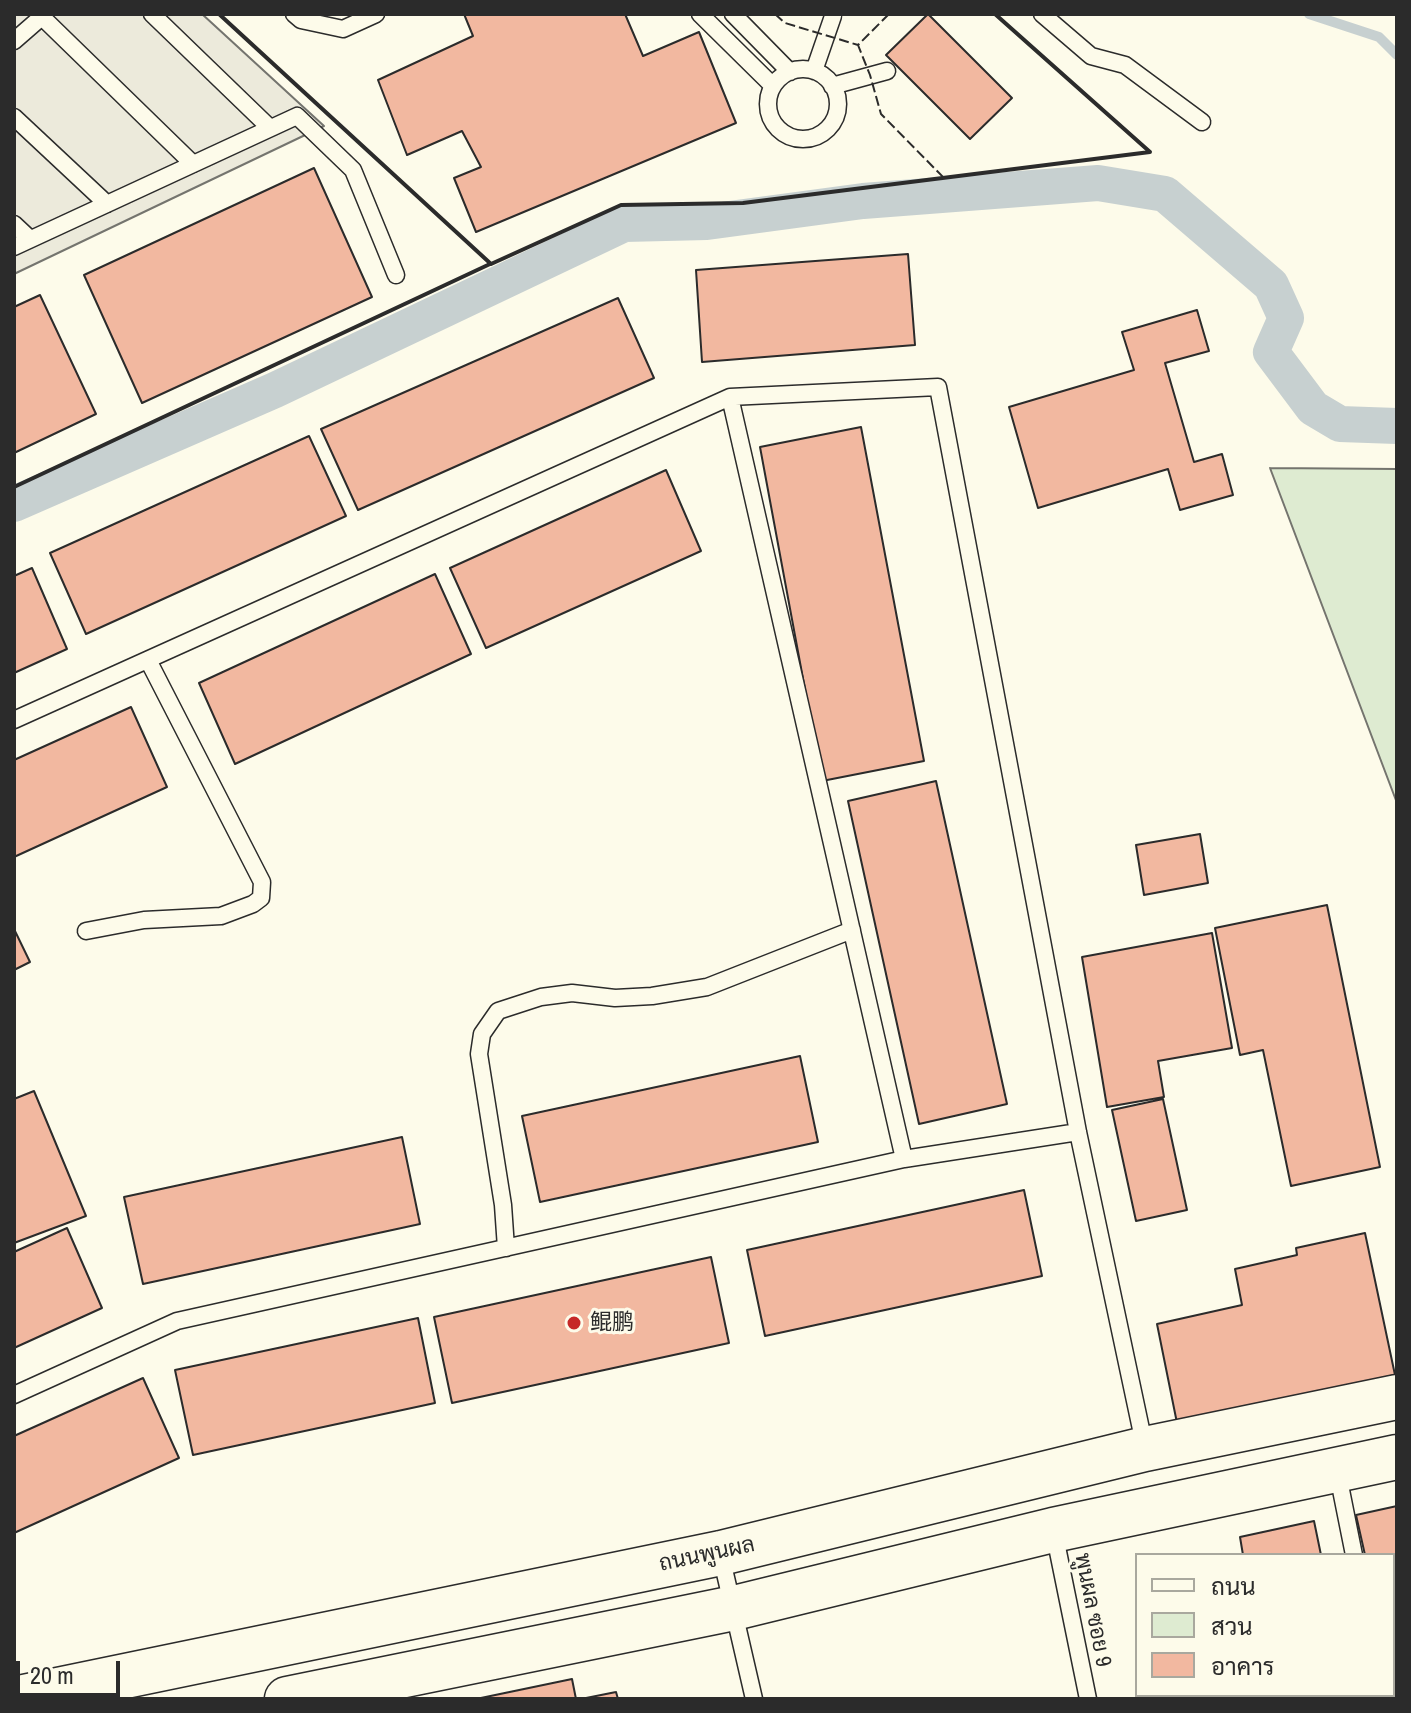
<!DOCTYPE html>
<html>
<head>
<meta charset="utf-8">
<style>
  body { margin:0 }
  #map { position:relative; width:1411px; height:1713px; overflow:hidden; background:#fdfbea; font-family:"Archivo Narrow",Sarabun,sans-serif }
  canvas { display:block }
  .frame { position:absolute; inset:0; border:16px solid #2b2b2b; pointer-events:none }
  .legend { position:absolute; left:1135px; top:1553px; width:260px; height:144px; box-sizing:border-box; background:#fdfbea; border:2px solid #a9a89e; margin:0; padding:10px 14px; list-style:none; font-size:24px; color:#2b2b2b }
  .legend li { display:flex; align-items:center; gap:16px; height:40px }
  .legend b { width:40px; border:2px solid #a9a89e }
  .scale { position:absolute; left:16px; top:1661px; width:104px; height:36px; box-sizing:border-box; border:4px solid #2b2b2b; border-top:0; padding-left:10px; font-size:24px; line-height:28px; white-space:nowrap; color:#2b2b2b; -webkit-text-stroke:6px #fdfbea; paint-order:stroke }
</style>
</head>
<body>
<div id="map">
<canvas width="1411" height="1713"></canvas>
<div class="frame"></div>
<ul class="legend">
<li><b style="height:10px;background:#fdfbea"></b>ถนน</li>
<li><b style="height:22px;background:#deebd1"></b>สวน</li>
<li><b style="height:22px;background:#f2b8a0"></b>อาคาร</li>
</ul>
<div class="scale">20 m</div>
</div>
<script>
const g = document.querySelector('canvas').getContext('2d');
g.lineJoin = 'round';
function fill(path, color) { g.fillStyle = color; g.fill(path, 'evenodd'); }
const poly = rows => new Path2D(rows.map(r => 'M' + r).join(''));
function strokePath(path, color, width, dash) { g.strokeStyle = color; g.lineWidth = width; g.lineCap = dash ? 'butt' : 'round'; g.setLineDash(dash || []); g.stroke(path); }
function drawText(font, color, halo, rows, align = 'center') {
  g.font = font + ' "Archivo Narrow","Noto Sans SC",Sarabun,sans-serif'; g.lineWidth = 6; g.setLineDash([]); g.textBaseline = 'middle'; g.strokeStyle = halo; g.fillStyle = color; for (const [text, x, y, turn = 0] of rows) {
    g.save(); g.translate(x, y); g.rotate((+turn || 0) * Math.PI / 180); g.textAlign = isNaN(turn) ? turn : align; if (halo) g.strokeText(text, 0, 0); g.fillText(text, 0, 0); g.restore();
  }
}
const green = poly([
  [1270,468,1397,469,1397,803,1270,468]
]);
fill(green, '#deebd1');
strokePath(green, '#74746e', 2);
const parking = poly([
  [14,14,202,14,324,126,14,274,14,14]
]);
fill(parking, '#eceadb');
strokePath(parking, '#74746e', 2);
strokePath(poly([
  [1309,14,1379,37,1397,55]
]), '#c7d0d0', 10);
strokePath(poly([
  [14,504,275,390,624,224,707,222,863,201,1098,183,1165,194,1271,285,1286,318,1271,352,1313,408,1340,424,1397,426]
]), '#c7d0d0', 36);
const building = poly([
  [464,14,625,14,643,56,699,32,736,123,476,232,454,178,481,167,462,131,407,155,378,80,473,36,464,14],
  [928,14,1012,98,970,139,886,55,928,14],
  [314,168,372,297,142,403,84,275,314,168],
  [908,254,915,345,702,362,696,270,908,254],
  [40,295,96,414,14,453,14,307,40,295],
  [618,298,654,378,358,510,321,429,618,298],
  [1197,310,1209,351,1165,363,1194,462,1222,454,1233,495,1180,510,1168,469,1038,508,1009,407,1134,370,1122,332,1197,310],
  [861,427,924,761,822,781,760,447,861,427],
  [309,436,346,516,86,634,50,553,309,436],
  [666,470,701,551,486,648,450,568,666,470],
  [32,568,67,649,14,673,14,576,32,568],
  [435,574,471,654,235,764,199,683,435,574],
  [131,707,167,787,14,857,14,760,131,707],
  [936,781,1007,1104,919,1124,848,801,936,781],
  [1200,834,1208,883,1144,895,1136,845,1200,834],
  [1327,905,1380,1167,1291,1186,1263,1050,1240,1055,1215,928,1327,905],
  [14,929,30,962,14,970,14,929],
  [1212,933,1232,1048,1158,1061,1164,1097,1107,1107,1082,957,1212,933],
  [800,1056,818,1142,540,1202,522,1116,800,1056],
  [34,1091,86,1216,14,1243,14,1099,34,1091],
  [1163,1099,1187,1210,1136,1221,1112,1110,1163,1099],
  [402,1137,420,1224,143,1284,124,1197,402,1137],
  [1024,1190,1042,1276,765,1336,747,1250,1024,1190],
  [67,1228,102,1308,14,1348,14,1252,67,1228],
  [1365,1233,1395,1375,1177,1423,1157,1324,1242,1305,1235,1269,1297,1255,1296,1248,1365,1233],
  [711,1257,729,1343,452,1403,434,1317,711,1257],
  [418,1318,435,1403,193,1455,175,1370,418,1318],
  [143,1378,179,1458,14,1533,14,1436,143,1378],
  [1397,1506,1397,1699,1393,1682,1393,1555,1365,1555,1356,1515,1397,1506],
  [1314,1521,1321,1555,1243,1555,1240,1537,1314,1521],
  [572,1679,576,1699,476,1699,572,1679],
  [616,1692,618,1699,581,1699,616,1692]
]);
fill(building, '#f2b8a0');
strokePath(building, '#2b2b2b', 2);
const lane = poly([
  [152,14,270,128],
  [294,14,301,20,343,29,376,14],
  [700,14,773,86],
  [733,14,790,72],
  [1042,14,1091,56,1125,65,1202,122],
  [42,17,193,164],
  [14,41,45,14],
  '768 104a35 35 0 1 1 70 0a35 35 0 1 1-70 0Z',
  [814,71,833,16],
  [832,86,887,71],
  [14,117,107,204],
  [14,224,30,239],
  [14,247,297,116,353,170,396,275],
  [730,397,904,1159],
  [14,720,730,397,938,387,1078,1132,1145,1448],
  [86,931,144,920,221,916,253,904,261,898,262,882,148,660],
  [506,1248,503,1205,479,1054,482,1034,498,1011,541,997,572,993,615,998,652,996,707,987,852,930],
  [14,1395,177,1321,904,1159,1078,1132],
  [1337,1470,1354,1555],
  [1054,1532,1088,1699],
  [721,1556,754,1699],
  [1383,1695,1384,1699]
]);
const secondary = poly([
  [14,1699,721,1553,1145,1449,1397,1397],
  [287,1699,734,1608,1053,1530,1397,1457]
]);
strokePath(lane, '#2b2b2b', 19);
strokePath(secondary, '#2b2b2b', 47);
strokePath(lane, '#fdfbea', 16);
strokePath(secondary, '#fdfbea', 44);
strokePath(poly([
  [775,14,785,23,858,45],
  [889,14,858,45,870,75,881,114,944,178,1150,152,995,14]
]), '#2b2b2b', 2, [10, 4]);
strokePath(poly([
  [219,14,491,264,621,205,743,203,1150,152,995,14],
  [14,487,490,264]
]), '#2b2b2b', 4);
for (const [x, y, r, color] of [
  [574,1323,8,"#c62828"]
]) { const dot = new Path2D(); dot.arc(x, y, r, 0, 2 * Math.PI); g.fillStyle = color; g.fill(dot); strokePath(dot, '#fdfbea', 3); }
drawText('22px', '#2b2b2b', '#fdfbea', [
  ["鲲鹏",590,1323]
], 'left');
drawText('22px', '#2b2b2b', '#fdfbea', [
  ["ถนนพูนผล",707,1555,-12],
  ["พูนผล ซอย 9",1092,1610,79]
]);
</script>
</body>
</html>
